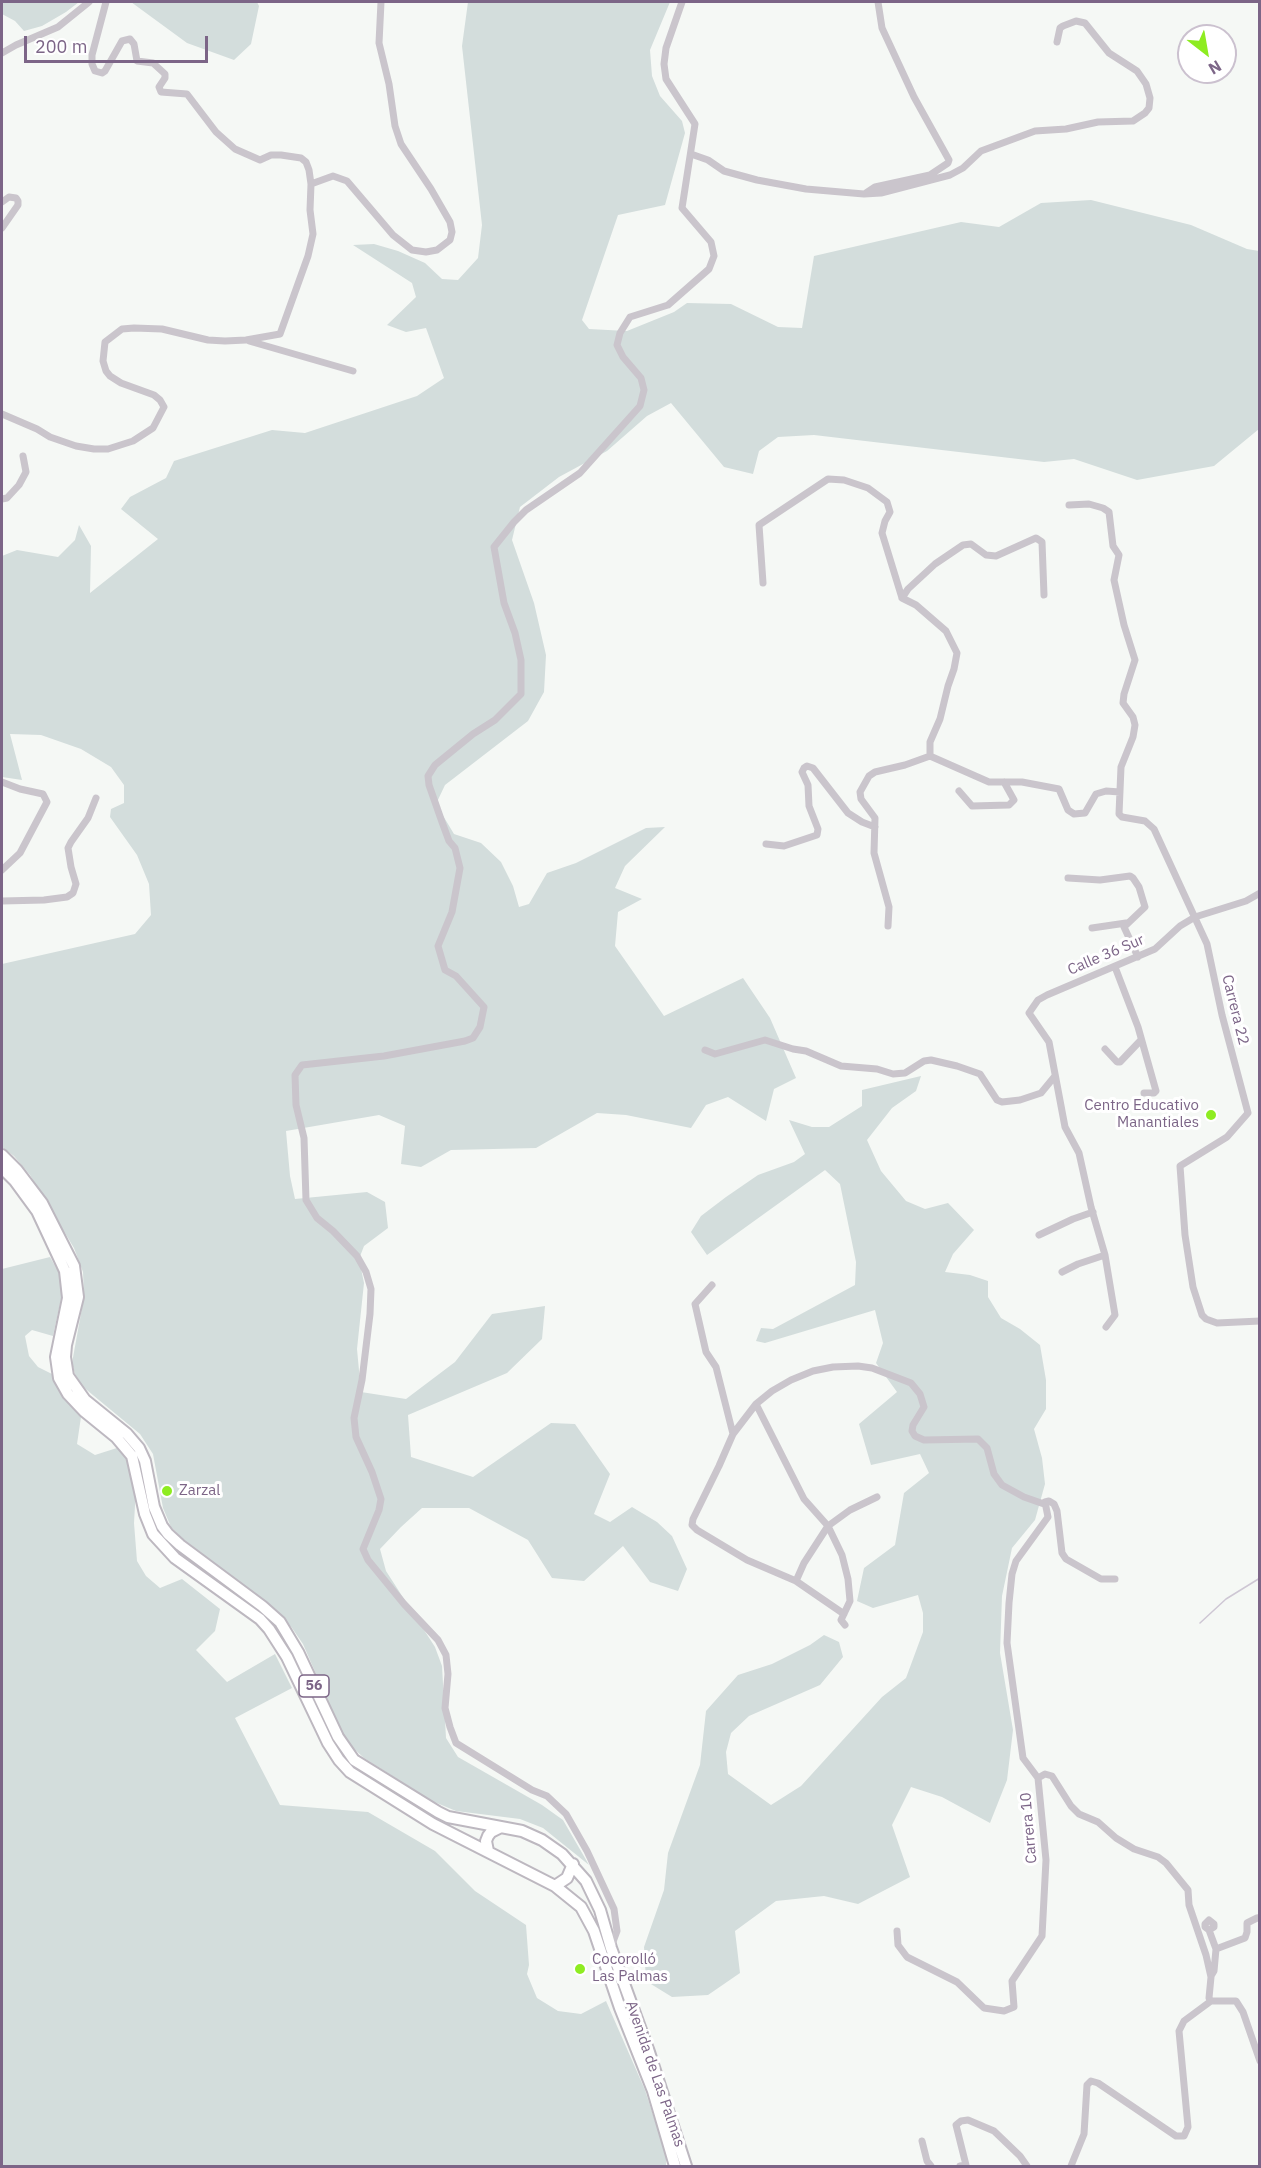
<!DOCTYPE html>
<html>
<head>
<meta charset="utf-8">
<style>
  body { margin:0 }
  #map { position:relative; width:1261px; height:2168px; overflow:hidden; background:#f5f8f5; font-family:"IBM Plex Sans",sans-serif }
  canvas { display:block }
  .frame { position:absolute; inset:0; border:3px solid #7c6587; pointer-events:none }
  .north { position:absolute; left:1177px; top:24px; width:60px; height:60px; box-sizing:border-box; background:#fff; border:2px solid #cbc1cf; border-radius:50%; rotate:149deg; font-size:16px; font-weight:700; line-height:24px; text-align:center; color:#7c6587 }
  .north::after { content:''; display:block; margin:auto; width:21px; height:27px; background:#8eec21; clip-path:polygon(50% 0,100% 100%,50% 72%,0 100%) }
  .scale { position:absolute; left:24px; top:36px; width:184px; height:27px; box-sizing:border-box; border:3px solid #7c6587; border-top:0; padding-left:8px; font-size:18px; line-height:21px; white-space:nowrap; color:#7c6587; -webkit-text-stroke:4px #fff; paint-order:stroke }
</style>
</head>
<body>
<div id="map">
<canvas width="1261" height="2168"></canvas>
<div class="frame"></div>
<div class="north">N</div>
<div class="scale">200 m</div>
</div>
<script>
const g = document.querySelector('canvas').getContext('2d');
g.lineJoin = 'round';
function fill(path, color) { g.fillStyle = color; g.fill(path, 'evenodd'); }
const poly = rows => new Path2D(rows.map(r => 'M' + r).join(''));
function strokePath(path, color, width, dash) { g.strokeStyle = color; g.lineWidth = width; g.lineCap = dash ? 'butt' : 'round'; g.setLineDash(dash || []); g.stroke(path); }
function drawText(font, color, halo, rows, align = 'center') {
  g.font = font + ' "IBM Plex Sans",sans-serif'; g.lineWidth = 6; g.setLineDash([]); g.textBaseline = 'middle'; g.strokeStyle = halo; g.fillStyle = color; for (const [text, x, y, turn = 0] of rows) {
    g.save(); g.translate(x, y); g.rotate((+turn || 0) * Math.PI / 180); g.textAlign = isNaN(turn) ? turn : align; if (halo) g.strokeText(text, 0, 0); g.fillText(text, 0, 0); g.restore();
  }
}
fill(poly([
  [2,2,79,2,66,12,42,26,24,31,15,21,2,14],
  [131,2,257,2,259,6,251,44,234,60,187,43],
  [468,2,670,2,650,50,652,76,660,96,682,121,685,133,665,205,618,215,582,320,589,329,627,331,674,312,687,303,731,304,778,327,802,328,814,256,961,222,999,227,1041,203,1091,200,1191,225,1247,249,1259,251,1259,429,1214,466,1137,480,1074,459,1044,462,814,435,778,437,759,451,753,474,724,467,671,403,647,416,607,451,559,477,520,507,512,540,534,603,546,655,544,692,528,721,445,785,436,804,454,834,481,843,501,862,513,886,519,907,529,904,547,873,576,863,646,828,665,827,625,866,615,888,642,899,618,912,615,946,664,1016,743,978,770,1018,796,1078,774,1089,766,1121,728,1097,706,1105,691,1128,626,1115,597,1113,536,1148,451,1150,421,1167,401,1164,405,1126,379,1115,286,1131,290,1176,295,1199,367,1192,385,1202,388,1228,364,1246,359,1259,364,1283,357,1349,361,1392,406,1399,455,1362,492,1314,545,1306,542,1339,507,1373,408,1415,411,1457,473,1477,551,1423,575,1424,610,1474,594,1514,610,1522,632,1507,657,1522,672,1536,687,1569,678,1591,650,1582,623,1546,584,1581,552,1578,528,1540,469,1508,422,1508,401,1527,380,1549,386,1571,435,1647,442,1666,446,1738,458,1757,542,1805,563,1820,589,1865,543,1828,520,1819,456,1811,432,1801,364,1758,352,1747,339,1727,303,1644,292,1628,276,1610,184,1540,171,1527,163,1508,153,1454,140,1434,82,1386,75,1374,72,1363,84,1297,83,1272,74,1248,30,1175,14,1156,2,1147,2,964,135,934,151,915,149,884,137,855,110,817,111,809,124,803,124,785,111,767,81,749,41,735,10,734,22,780,2,777,2,556,17,550,58,557,75,540,79,525,91,546,90,593,158,539,121,509,130,497,166,478,174,461,272,430,305,433,417,396,444,378,426,328,406,332,387,325,416,297,412,283,353,245,374,244,398,251,425,263,442,279,458,280,478,258,482,225,462,46],
  [921,1076,916,1091,892,1108,867,1140,881,1171,906,1201,925,1209,948,1203,974,1230,953,1254,945,1272,970,1275,988,1281,988,1297,1001,1318,1020,1329,1040,1345,1046,1380,1046,1409,1034,1429,1042,1458,1045,1484,1035,1520,1012,1548,1002,1596,1000,1653,1013,1730,1007,1780,990,1823,942,1797,911,1787,892,1825,910,1877,858,1904,824,1896,776,1901,735,1931,740,1973,708,1995,672,1997,646,1981,644,1947,664,1890,668,1853,700,1765,706,1711,738,1675,772,1664,810,1645,824,1635,839,1642,843,1657,820,1685,749,1716,731,1733,726,1752,728,1774,771,1805,801,1786,882,1697,906,1678,923,1632,923,1613,918,1595,873,1608,857,1601,864,1568,895,1545,904,1493,929,1473,920,1454,871,1465,859,1424,897,1392,876,1363,883,1343,875,1310,765,1343,756,1341,761,1328,773,1329,855,1285,856,1262,840,1184,825,1170,707,1255,691,1232,701,1216,726,1197,758,1175,794,1162,805,1154,789,1120,812,1127,829,1127,862,1106,862,1090],
  [50,1257,59,1273,62,1294,53,1336,32,1330,25,1336,29,1356,38,1367,52,1374,59,1391,81,1417,77,1444,95,1455,120,1447,129,1463,136,1488,134,1523,137,1561,146,1576,160,1588,182,1579,220,1609,215,1631,196,1650,227,1682,275,1654,292,1688,235,1718,280,1805,368,1812,435,1851,475,1891,526,1925,529,1965,527,1974,537,1998,558,2011,581,2014,606,2001,645,2090,666,2155,666,2166,2,2166,2,1269]
]), '#d3dddc');
strokePath(poly([
  [1200,1623,1226,1599,1260,1578]
]), '#cec7d4', 1.5);
const primary = poly([
  [2,1155,17,1170,42,1203,74,1266,78,1297,66,1345,65,1357,68,1376,85,1400,127,1434,139,1448,145,1461,154,1507,162,1526,168,1534,180,1545,262,1606,280,1622,298,1652,338,1737,354,1760,438,1812,448,1817,522,1831,542,1840,562,1854,586,1881,600,1910,611,1948,649,2052,686,2166],
  [2,1168,15,1181,37,1211,65,1271,68,1298,56,1357,59,1378,68,1394,84,1411,116,1437,132,1456,145,1514,153,1534,175,1558,260,1619,269,1629,287,1657,328,1743,339,1760,350,1772,433,1824,555,1886,581,1907,594,1931,620,2008,653,2091,675,2166],
  [488,1851,486,1841,488,1836,491,1832,501,1827],
  [555,1886,567,1878,573,1864]
]);
strokePath(primary, '#bdb8c0', 14);
strokePath(poly([
  [2,53,16,45,58,27,89,2],
  [691,154,708,160,724,171,757,180,806,189,864,194,881,193,950,175,963,168,981,151,1035,131,1066,129,1098,122,1133,121,1145,113,1149,108,1150,98,1146,84,1137,71,1109,53,1085,23,1076,21,1063,26,1060,28,1057,42],
  [311,184,333,176,347,181,393,235,412,250,426,252,437,250,450,240,452,232,450,222,431,189,401,144,395,126,389,84,379,43,381,2],
  [866,193,875,187,930,175,948,163,949,160,914,97,882,28,878,2],
  [2,202,9,197,16,198,18,201,18,205,2,228],
  [249,341,353,371],
  [2,414,37,429,50,437,76,446,94,449,108,449,133,441,153,428,164,407,160,400,154,395,121,383,110,376,106,371,103,361,105,342,122,329,134,328,162,329,208,340,225,341,246,340,280,334,308,256,313,234,310,210,311,184,309,170,306,162,301,158,281,155,271,155,260,160,235,149,216,132,187,94,161,92,159,87,165,78,165,74,153,63,137,61,134,44,130,39,122,41,105,71,102,73,95,71,92,64,92,55,106,2],
  [2,499,7,498,19,485,26,472,23,456],
  [1069,505,1089,504,1103,508,1109,512,1113,546,1119,555,1114,580,1124,625,1135,660,1124,694,1123,703,1133,717,1135,725,1133,737,1121,767,1119,814,1122,817,1145,821,1154,829,1207,944,1222,1015,1248,1113,1227,1137,1180,1166,1185,1235,1193,1287,1202,1315,1206,1319,1217,1323,1260,1321],
  [763,583,759,525,828,479,844,480,868,488,887,502,890,512,885,521,882,533,902,598,916,605,946,631,957,653,954,669,948,686,940,719,930,742,930,756,989,782,1022,782,1059,789,1068,810,1074,814,1085,813,1096,794,1106,791,1120,792],
  [902,598,908,589,935,564,963,545,971,544,986,555,996,556,1036,538,1042,542,1044,595],
  [2,782,20,789,43,794,47,802,20,853,2,870],
  [959,791,972,806,1009,805,1014,800,1004,782],
  [766,844,784,846,817,835,818,829,809,806,808,785,802,772,804,768,807,766,813,768,848,813,862,822,875,827],
  [1068,878,1100,880,1130,876,1133,878,1139,887,1145,907,1124,927,1138,957],
  [2,901,44,900,67,897,73,893,76,884,71,867,68,848,71,842,88,818,96,798],
  [888,926,889,907,874,853,875,818,861,799,860,792,869,776,875,772,905,765,930,756],
  [1092,928,1126,923],
  [1115,967,1138,1027,1156,1091,1154,1093,1144,1093],
  [1105,1049,1117,1062,1120,1062,1141,1040],
  [705,1050,715,1054,765,1040,793,1049,806,1051,841,1066,877,1069,893,1074,905,1073,924,1061,931,1060,957,1066,980,1074,997,1100,1002,1102,1020,1100,1041,1093,1055,1076],
  [1039,1235,1073,1219,1093,1212],
  [1062,1272,1078,1264,1105,1255],
  [712,1285,695,1304,706,1352,716,1367,733,1434],
  [1106,1327,1115,1315,1105,1255,1091,1207,1079,1153,1065,1127,1049,1042,1029,1013,1038,1000,1047,995,1155,949,1180,926,1195,917,1246,901,1260,893],
  [756,1404,804,1499,828,1526,842,1555,848,1579,850,1601,841,1620,845,1625],
  [796,1581,804,1563,828,1526,850,1510,877,1497],
  [844,1614,796,1581,747,1560,697,1530,692,1525,693,1519,719,1466,733,1434,756,1404,772,1391,791,1380,813,1371,833,1367,858,1366,872,1368,911,1383,920,1394,924,1407,913,1425,912,1431,915,1436,924,1440,978,1439,987,1448,994,1474,1002,1485,1024,1497,1044,1504],
  [1038,1778,1023,1758,1007,1643,1009,1603,1012,1574,1016,1561,1048,1517,1045,1502,1049,1501,1054,1504,1057,1511,1062,1553,1066,1559,1101,1579,1115,1579],
  [1038,1778,1045,1774,1052,1776,1071,1806,1079,1814,1098,1822,1116,1838,1134,1849,1158,1857,1166,1863,1188,1890,1189,1905,1206,1955,1211,1977,1209,1998,1211,2001,1236,2001,1243,2012,1260,2061],
  [1209,1930,1214,1927,1214,1924,1209,1920,1205,1924,1205,1927,1209,1930,1216,1949,1214,1971,1211,1976],
  [897,1931,898,1945,907,1957,957,1982,984,2008,1004,2011,1014,2007,1012,1981,1042,1936,1046,1860,1038,1778],
  [611,1947,617,1931,614,1909,587,1851,566,1814,547,1796,532,1790,456,1743,450,1727,445,1708,448,1674,446,1655,438,1640,404,1604,368,1560,363,1549,379,1510,381,1499,372,1472,356,1437,354,1418,362,1380,370,1314,371,1289,366,1272,357,1256,333,1231,317,1218,306,1200,304,1138,296,1105,295,1075,302,1065,384,1056,465,1041,473,1038,480,1027,484,1007,456,976,445,970,438,946,452,912,460,868,455,848,449,841,442,822,429,785,428,776,435,765,473,734,495,720,521,694,521,660,515,633,504,603,494,547,514,522,526,510,580,473,640,406,644,390,641,378,623,357,617,345,620,333,630,317,668,305,709,269,714,256,711,242,682,208,695,124,666,79,664,64,666,48,682,2],
  [1216,1949,1245,1938,1247,1932,1247,1923,1257,1918],
  [922,2141,927,2161,931,2166],
  [960,2166,966,2165,956,2125,961,2121,968,2120,994,2131,1020,2156,1027,2166],
  [1071,2166,1084,2134,1087,2085,1091,2081,1098,2083,1176,2136,1184,2136,1188,2127,1179,2031,1184,2021,1211,2001]
]), '#cac5cc', 7);
strokePath(primary, '#fff', 10);
for (const [x, y, r, color] of [
  [1211,1115,6,"#8eec21"],
  [167,1491,6,"#8eec21"],
  [580,1969,6,"#8eec21"]
]) { const dot = new Path2D(); dot.arc(x, y, r, 0, 2 * Math.PI); g.fillStyle = color; g.fill(dot); strokePath(dot, '#fff', 2); }
for (const [x, y, w] of [
  [314,1686,30]
]) { const box = new Path2D(); box.roundRect(x - w / 2, y - 11, w, 22, 4.5); g.fillStyle = '#fff'; g.fill(box); strokePath(box, '#7c6587', 1.5); }
drawText('bold 14px', '#7c6587', null, [
  ["56",314,1686]
]);
drawText('15px', '#7c6587', '#fff', [
  ["Calle 36 Sur",1106,955,-23],
  ["Carrera 22",1235,1010,76],
  ["Carrera 10",1029,1828,-95],
  ["Avenida de Las Palmas",655,2074,71]
]);
drawText('15px', '#7c6587', '#fff', [
  ["Centro Educativo",1199,1106,"right"],
  ["Manantiales",1199,1123,"right"],
  ["Zarzal",179,1491],
  ["Cocorolló",592,1960],
  ["Las Palmas",592,1977]
], 'left');
</script>
</body>
</html>
